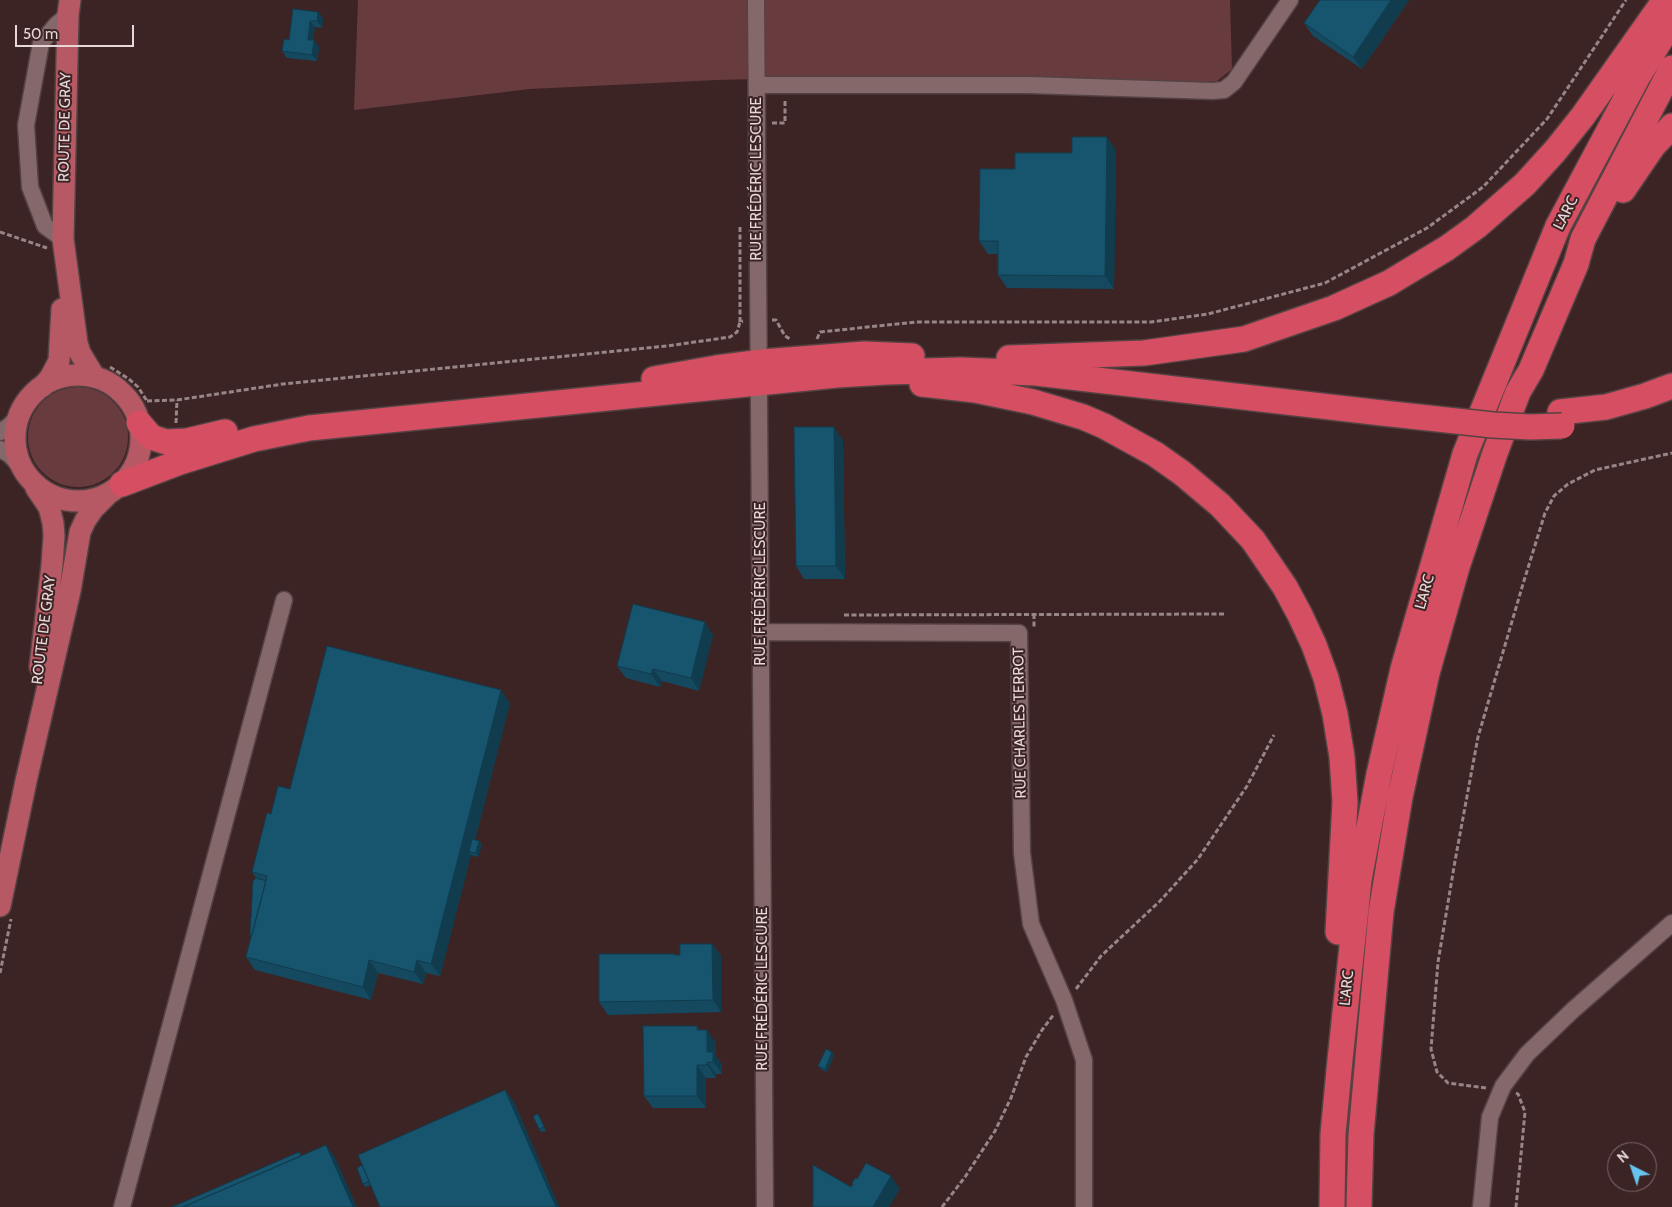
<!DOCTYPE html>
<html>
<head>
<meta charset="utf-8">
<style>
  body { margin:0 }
  #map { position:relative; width:1672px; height:1207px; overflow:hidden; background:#3c2425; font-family:Cabin,sans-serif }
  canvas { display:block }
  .north { position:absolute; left:1607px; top:1142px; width:50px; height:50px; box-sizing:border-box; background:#3c2425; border:1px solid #806c6d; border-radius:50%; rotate:319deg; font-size:14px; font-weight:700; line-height:20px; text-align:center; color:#e7d7d8 }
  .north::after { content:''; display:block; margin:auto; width:18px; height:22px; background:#67c4ef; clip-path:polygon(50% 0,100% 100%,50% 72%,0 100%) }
  .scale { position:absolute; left:15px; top:25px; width:119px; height:22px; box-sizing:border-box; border:2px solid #e7d7d8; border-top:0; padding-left:6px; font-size:15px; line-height:18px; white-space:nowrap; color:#e7d7d8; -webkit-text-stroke:4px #3c2425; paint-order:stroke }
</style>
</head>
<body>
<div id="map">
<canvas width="1672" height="1207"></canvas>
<div class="north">N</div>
<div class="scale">50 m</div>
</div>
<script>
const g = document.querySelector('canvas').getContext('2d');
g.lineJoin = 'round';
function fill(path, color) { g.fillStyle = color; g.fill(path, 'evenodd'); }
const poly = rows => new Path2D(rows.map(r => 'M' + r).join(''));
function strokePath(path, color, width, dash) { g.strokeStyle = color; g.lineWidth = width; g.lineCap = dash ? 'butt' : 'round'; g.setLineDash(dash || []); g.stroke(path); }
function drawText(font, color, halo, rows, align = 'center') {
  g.font = font + ' Cabin,sans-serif'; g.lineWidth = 4; g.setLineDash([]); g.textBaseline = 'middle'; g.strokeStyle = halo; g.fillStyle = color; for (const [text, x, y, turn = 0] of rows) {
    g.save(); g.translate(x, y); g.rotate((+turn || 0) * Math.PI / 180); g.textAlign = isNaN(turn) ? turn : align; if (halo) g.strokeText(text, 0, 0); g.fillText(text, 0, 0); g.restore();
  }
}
fill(poly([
  [358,0,1230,0,1232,69,1217,81,1197,83,796,78,717,80,530,89,354,110],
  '28 437a50 50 0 1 1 100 0a50 50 0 1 1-100 0Z'
]), '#683b3f');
const minor = poly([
  [756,0,765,1207],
  [757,85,1028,85,1213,91,1224,90,1234,82,1290,0],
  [63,239,45,226,30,187,26,125,41,43,56,25,68,15],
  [0,432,9,426,19,416],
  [0,449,10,455,20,466],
  [761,632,1019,633,1022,853,1031,924,1064,1000,1084,1060,1084,1207],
  [122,1207,284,600],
  [1481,1207,1490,1117,1503,1086,1527,1054,1573,1010,1672,923]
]);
const major = poly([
  [70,0,68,15,63,239,77,343,80,353,94,376],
  '15 438a63 63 0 1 1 126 0a63 63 0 1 1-126 0Z',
  [43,386,50,378,59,361,62,309],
  [36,488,49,507,53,523,54,536,52,565,40,667],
  [0,906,26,781,70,591,80,532,85,521,93,509,107,495]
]);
const highway = poly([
  [1623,190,1653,146,1672,126],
  [1009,358,1144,353,1244,339,1334,308,1389,283,1447,248,1476,227,1525,184,1555,151,1583,116,1665,0],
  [654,379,716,368,762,362,864,354,912,356],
  [922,384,975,390,1033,402,1083,417,1104,426,1155,454,1182,473,1220,505,1253,540,1285,587,1300,615,1314,645,1326,678,1335,714,1342,757,1345,802,1338,932],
  [1560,412,1606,407,1645,396,1672,386],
  [139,423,151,437,166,442,187,441,225,432],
  [122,484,180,462,254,439,309,428,837,375,887,372,960,370,1036,373,1382,413],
  [1332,1207,1333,1134,1340,1060,1359,880,1379,774,1403,669,1465,454,1558,226,1637,78,1672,21],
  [1359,1207,1361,1135,1381,912,1400,797,1427,673,1457,567,1495,453,1518,392,1531,370,1576,264,1583,239,1672,68]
]);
strokePath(minor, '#554243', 19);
strokePath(major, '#554243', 24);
strokePath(highway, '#554243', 28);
strokePath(poly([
  [772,123,785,123,785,99],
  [0,232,47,248],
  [772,320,776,320,785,336,790,339],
  [740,322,740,227],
  [817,339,820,332,916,322,1151,322,1208,314,1325,283,1427,228,1483,187,1547,119,1626,0],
  [110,367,129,379,138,387,147,401],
  [147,401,177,400,283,384,667,346,730,337,737,332,740,322,743,321],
  [176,423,177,400],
  [1034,614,1034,629],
  [844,615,1226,614],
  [0,973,11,919],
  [1076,989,1101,956,1160,901,1198,859,1247,786,1274,735],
  [1486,1088,1448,1083,1437,1072,1431,1049,1438,962,1455,861,1478,737,1523,584,1545,513,1554,496,1568,484,1595,470,1672,453],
  [1516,1093,1518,1094,1525,1112,1516,1207],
  [942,1207,965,1177,995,1131,1011,1098,1026,1057,1042,1030,1054,1014]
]), '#988586', 3, [5, 2.5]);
strokePath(minor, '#85696a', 16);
strokePath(major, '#b65965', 21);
strokePath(highway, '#d64e61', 25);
const highwayBridge = poly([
  [1382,413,1493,425,1530,427,1562,426]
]);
strokePath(highwayBridge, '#554243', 28, []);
strokePath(highwayBridge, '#d64e61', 25);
fill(poly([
  [1320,0,1409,0,1362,69,1313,36,1304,23],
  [293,9,323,18,322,28,315,27,313,40,319,47,317,61,287,58,282,51,289,40],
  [1116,150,1114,289,1007,288,998,275,998,254,988,254,979,241,1015,169,1072,153],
  [843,440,845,579,804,579,796,566],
  [713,635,699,691,662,681,660,687,626,678,617,666],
  [510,703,475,840,479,841,482,844,478,857,471,855,440,976,426,973,423,984,378,973,371,1000,255,970,246,957,251,936,250,935,256,878,252,872,271,814,290,789],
  [712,944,721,956,721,1012,608,1015,599,1002,674,954,675,955,680,955],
  [697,1026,699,1030,716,1043,716,1056,722,1065,722,1074,716,1074,716,1078,706,1078,706,1108,653,1108,644,1096],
  [832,1052,834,1055,827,1072,821,1069,818,1066],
  [505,1090,514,1102,559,1207,380,1207,371,1185,366,1187,363,1184],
  [540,1117,546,1131,541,1132,539,1129]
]), '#14495f');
fill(poly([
  [1391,0,1409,0,1362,69,1353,57],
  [318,12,323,18,322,28,317,21],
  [310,21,315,27,312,46,308,40],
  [314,40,319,47,317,61,312,55],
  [1107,137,1116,150,1114,289,1105,276],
  [834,427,843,440,845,579,836,566],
  [705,622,713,635,699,691,691,678],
  [653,669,662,681,660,687,651,674],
  [501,690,510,703,472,852,469,852,471,855,440,976,431,964],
  [479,841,482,844,478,857,476,853],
  [712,944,721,956,721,1012,713,1000],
  [369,960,378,973,371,1000,363,987],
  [417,960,426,973,423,984,414,972],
  [707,1030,716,1043,716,1056,722,1065,722,1074,707,1052],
  [832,1052,834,1055,827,1072,825,1069],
  [707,1062,716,1074,716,1078,707,1065],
  [697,1065,706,1078,706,1108,697,1096],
  [505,1090,514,1102,559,1207,556,1207],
  [326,1145,335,1157,357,1207,353,1207],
  [891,1176,900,1189,889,1207,873,1207]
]), '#103c4e');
const building = poly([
  [1320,0,1391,0,1353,57,1304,23,1320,0],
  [293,9,318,12,317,21,310,21,308,40,314,40,312,55,282,51,284,39,289,40,293,9],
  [1072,137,1107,137,1105,276,998,275,998,241,979,241,980,169,1015,169,1015,153,1072,153,1072,137],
  [794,427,834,427,836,566,796,566,794,427],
  [633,604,705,622,691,678,653,669,651,674,617,666,633,604],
  [327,646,501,690,431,964,417,960,414,972,369,960,363,987,246,957,267,876,252,872,267,813,271,814,278,786,290,789,327,646],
  [472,839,479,841,476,853,469,852,472,839],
  [256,878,266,881,252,935,250,935,253,881,256,878],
  [680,944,712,944,713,1000,599,1002,599,954,674,954,674,955,680,955,680,944],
  [643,1026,697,1026,697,1030,707,1030,707,1052,713,1052,713,1062,707,1062,707,1065,697,1065,697,1096,644,1096,643,1026],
  [826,1049,832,1052,825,1069,818,1066,826,1049],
  [505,1090,556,1207,380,1207,358,1155,505,1090],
  [538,1114,544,1127,539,1129,533,1116,538,1114],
  [326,1145,353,1207,183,1207,326,1145],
  [299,1152,301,1156,183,1207,172,1207,299,1152],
  [866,1163,891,1176,873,1207,813,1207,813,1165,851,1187,853,1184,852,1183,855,1178,857,1179,866,1163],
  [362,1165,369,1181,363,1184,357,1168,362,1165]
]);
fill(building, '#17556f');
strokePath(building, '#103c4e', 1);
drawText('15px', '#e7d7d8', '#3c2425', [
  ["ROUTE DE GRAY",65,127,-89],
  ["RUE FRÉDÉRIC LESCURE",757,179,-90],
  ["L'ARC",1566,213,-63],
  ["RUE FRÉDÉRIC LESCURE",761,584,-90],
  ["L'ARC",1425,592,-74],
  ["ROUTE DE GRAY",44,630,-83],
  ["RUE CHARLES TERROT",1020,723,-91],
  ["L'ARC",1347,988,-84],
  ["RUE FRÉDÉRIC LESCURE",763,989,-90]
]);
</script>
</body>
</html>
